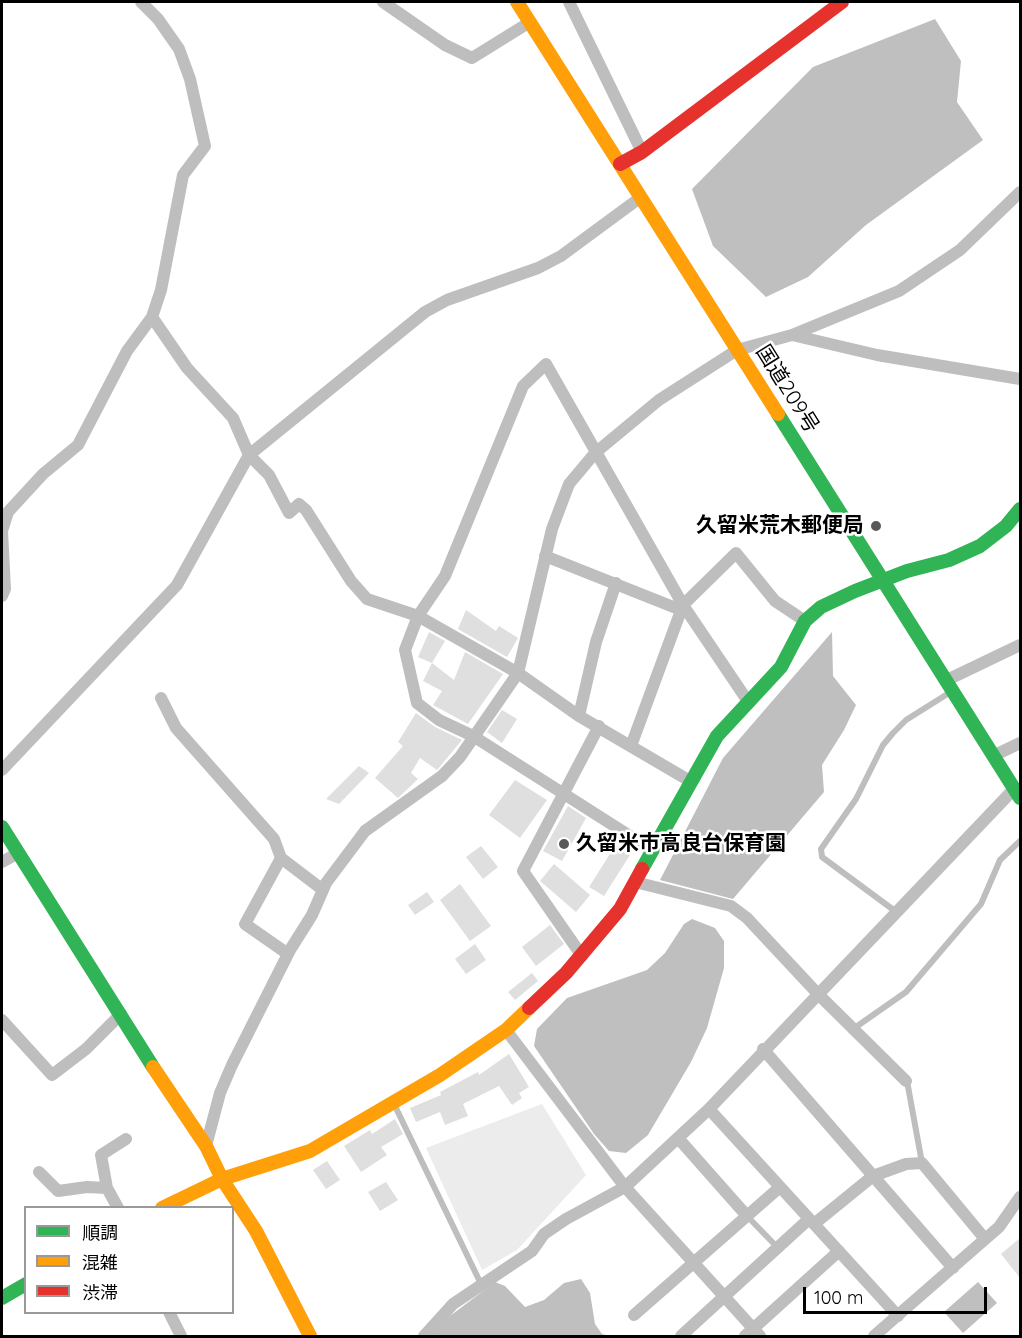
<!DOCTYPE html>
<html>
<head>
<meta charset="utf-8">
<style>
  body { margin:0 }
  #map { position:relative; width:1022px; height:1338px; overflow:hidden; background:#fff; font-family:Quicksand,"Noto Sans JP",sans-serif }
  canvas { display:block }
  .frame { position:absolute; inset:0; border:3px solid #000; pointer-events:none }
  .legend { position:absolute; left:24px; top:1206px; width:210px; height:108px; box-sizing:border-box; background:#fff; border:2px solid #999; margin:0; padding:8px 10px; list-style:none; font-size:18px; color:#000 }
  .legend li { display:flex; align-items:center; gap:12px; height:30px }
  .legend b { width:30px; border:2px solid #999 }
  .scale { position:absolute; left:803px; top:1287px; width:184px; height:27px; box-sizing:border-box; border:3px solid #000; border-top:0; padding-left:8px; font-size:18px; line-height:21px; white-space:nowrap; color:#000; -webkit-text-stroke:4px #fff; paint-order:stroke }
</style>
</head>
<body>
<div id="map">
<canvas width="1022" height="1338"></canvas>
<div class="frame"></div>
<ul class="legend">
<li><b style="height:8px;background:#30b455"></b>順調</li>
<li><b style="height:8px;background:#ff9f0a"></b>混雑</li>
<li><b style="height:8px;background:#e5322d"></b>渋滞</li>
</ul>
<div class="scale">100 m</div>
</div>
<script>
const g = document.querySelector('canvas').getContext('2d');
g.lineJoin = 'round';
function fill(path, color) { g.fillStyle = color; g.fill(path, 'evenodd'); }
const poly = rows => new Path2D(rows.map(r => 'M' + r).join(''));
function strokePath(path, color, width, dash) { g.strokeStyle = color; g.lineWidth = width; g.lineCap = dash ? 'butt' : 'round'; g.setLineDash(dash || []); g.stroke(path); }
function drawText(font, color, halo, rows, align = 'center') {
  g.font = font + ' Quicksand,"Noto Sans JP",sans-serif'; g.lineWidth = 5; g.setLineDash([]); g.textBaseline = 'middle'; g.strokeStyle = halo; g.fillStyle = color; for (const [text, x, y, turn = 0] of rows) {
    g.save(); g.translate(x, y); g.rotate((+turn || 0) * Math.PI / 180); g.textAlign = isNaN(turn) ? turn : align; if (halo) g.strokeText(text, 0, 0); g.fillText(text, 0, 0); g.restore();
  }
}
fill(poly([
  [542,1104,586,1175,517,1250,482,1270,426,1148]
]), '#ececec');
fill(poly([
  [935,19,961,61,957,102,983,140,866,225,808,277,766,297,713,246,692,189,813,67],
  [832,632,833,676,856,705,844,730,822,765,824,792,733,899,660,880,723,758],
  [692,919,715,928,724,941,724,968,707,1028,691,1062,648,1135,626,1153,609,1151,594,1134,534,1046,537,1029,567,998,647,970,665,953,684,924],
  [581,1279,590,1293,595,1324,602,1334,610,1336,432,1336,442,1322,495,1282,505,1286,525,1307,544,1300,564,1283],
  [978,1282,997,1303,963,1333,944,1312]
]), '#bfbfbf');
fill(poly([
  [466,610,496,631,499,626,518,638,507,657,458,629],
  [429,632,445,641,432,663,418,657],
  [465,652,503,674,468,724,433,705,442,691,423,681,432,663,454,680],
  [502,710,517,719,502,743,487,732],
  [416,713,435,727,462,740,437,770,420,758,411,773,418,779,398,798,375,778,403,746,398,742],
  [359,766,369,773,339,804,326,799],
  [515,780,547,800,520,838,489,815],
  [568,806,586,818,562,861,543,851],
  [481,846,498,867,483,879,466,857],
  [615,846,630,855,604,896,589,887],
  [554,864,590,895,576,912,540,881],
  [460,884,491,926,470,941,440,900],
  [427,892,434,902,415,915,408,905],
  [550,925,564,944,536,966,522,947],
  [475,944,486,960,466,974,455,959],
  [532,973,538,981,515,1000,508,992],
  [509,1054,529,1087,519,1093,522,1098,512,1105,499,1086,463,1104,468,1116,445,1125,440,1112,416,1122,410,1108,441,1095,440,1092,478,1072,479,1075],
  [395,1119,403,1134,381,1147,387,1155,361,1172,344,1146,370,1130,372,1134],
  [327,1161,340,1180,326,1189,313,1170],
  [386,1182,398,1200,380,1211,368,1192],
  [1020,1238,1020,1278,1001,1254]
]), '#dfdfdf');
strokePath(poly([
  [895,911,822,857,821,849,856,799,883,745,893,733,906,720,949,693],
  [853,1029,906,992,981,904,1000,860,1020,841],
  [907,1081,922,1163],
  [394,1104,481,1284],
  [747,1216,778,1248]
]), '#bebebe', 6);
strokePath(poly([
  [383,2,445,45,472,58,530,22],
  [569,2,642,152],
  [152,317,187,368,233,418,249,455,269,475,289,513,299,504,306,510,351,581,367,599,418,616,518,673,579,716,690,781],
  [792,335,877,355,1020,379],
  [545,556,681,610],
  [2,596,5,589,2,531,8,512,43,474,78,445,127,351,152,317,161,290,183,175,205,146,190,79,179,49,158,19,141,2],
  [947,680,1020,645],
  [161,698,176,728,274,839,281,858,323,890],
  [579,716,596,642,616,583],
  [631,746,683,605,736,553,775,601,805,621],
  [993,756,1020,743],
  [2,770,177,585,249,455,425,312,447,300,538,268,561,256,641,197],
  [652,850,473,736,439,720,417,703,405,650,418,616,445,576,523,386,546,364,683,605,749,703],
  [281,858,245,924,288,954],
  [2,862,18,853],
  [635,882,731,906,747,918,818,994,906,1081],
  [582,956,523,871,599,726],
  [2,1020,52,1075,86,1049,121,1014],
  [506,1030,625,1187,760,1336],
  [763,1049,953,1268],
  [709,1109,898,1316],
  [678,1138,747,1216],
  [206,1146,220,1093,232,1065,290,950,312,915,326,883,365,831,442,776,460,757,518,673,552,529,569,484,595,453,659,400,737,350,792,335,899,291,960,250,1020,192],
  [39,1172,58,1191,87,1187,107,1188,118,1208],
  [107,1188,101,1155,126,1139],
  [814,1224,873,1176,906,1164,922,1163,985,1239],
  [169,1312,181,1336],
  [634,1315,780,1187],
  [424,1336,453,1304,532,1251,544,1234,566,1219,625,1187,709,1109,1014,789],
  [681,1336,809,1219],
  [745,1336,839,1251],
  [874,1336,999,1227,1020,1197]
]), '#bebebe', 12);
strokePath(poly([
  [778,414,1020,798],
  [2,827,153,1067],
  [642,869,717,736,781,667,805,621,821,607,855,591,907,571,949,560,980,546,1006,526,1020,509],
  [2,1298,26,1284]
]), '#30b455', 14);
strokePath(poly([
  [517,2,778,414],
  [153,1067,206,1146,222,1179,256,1231,310,1336],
  [162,1208,222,1179,310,1151,440,1075,506,1030,529,1008]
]), '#ff9f0a', 14);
strokePath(poly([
  [620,164,642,152,842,2],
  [529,1008,566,973,620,909,642,869]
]), '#e5322d', 14);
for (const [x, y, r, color] of [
  [876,526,6,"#595959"],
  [564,844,6,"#595959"]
]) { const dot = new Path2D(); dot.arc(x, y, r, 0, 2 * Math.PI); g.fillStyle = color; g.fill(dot); strokePath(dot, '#fff', 2); }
drawText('21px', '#000', '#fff', [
  ["国道209号",787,389,58]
]);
drawText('bold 21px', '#000', '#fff', [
  ["久留米荒木郵便局",864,526],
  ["久留米市高良台保育園",576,844,"left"]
], 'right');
</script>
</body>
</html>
